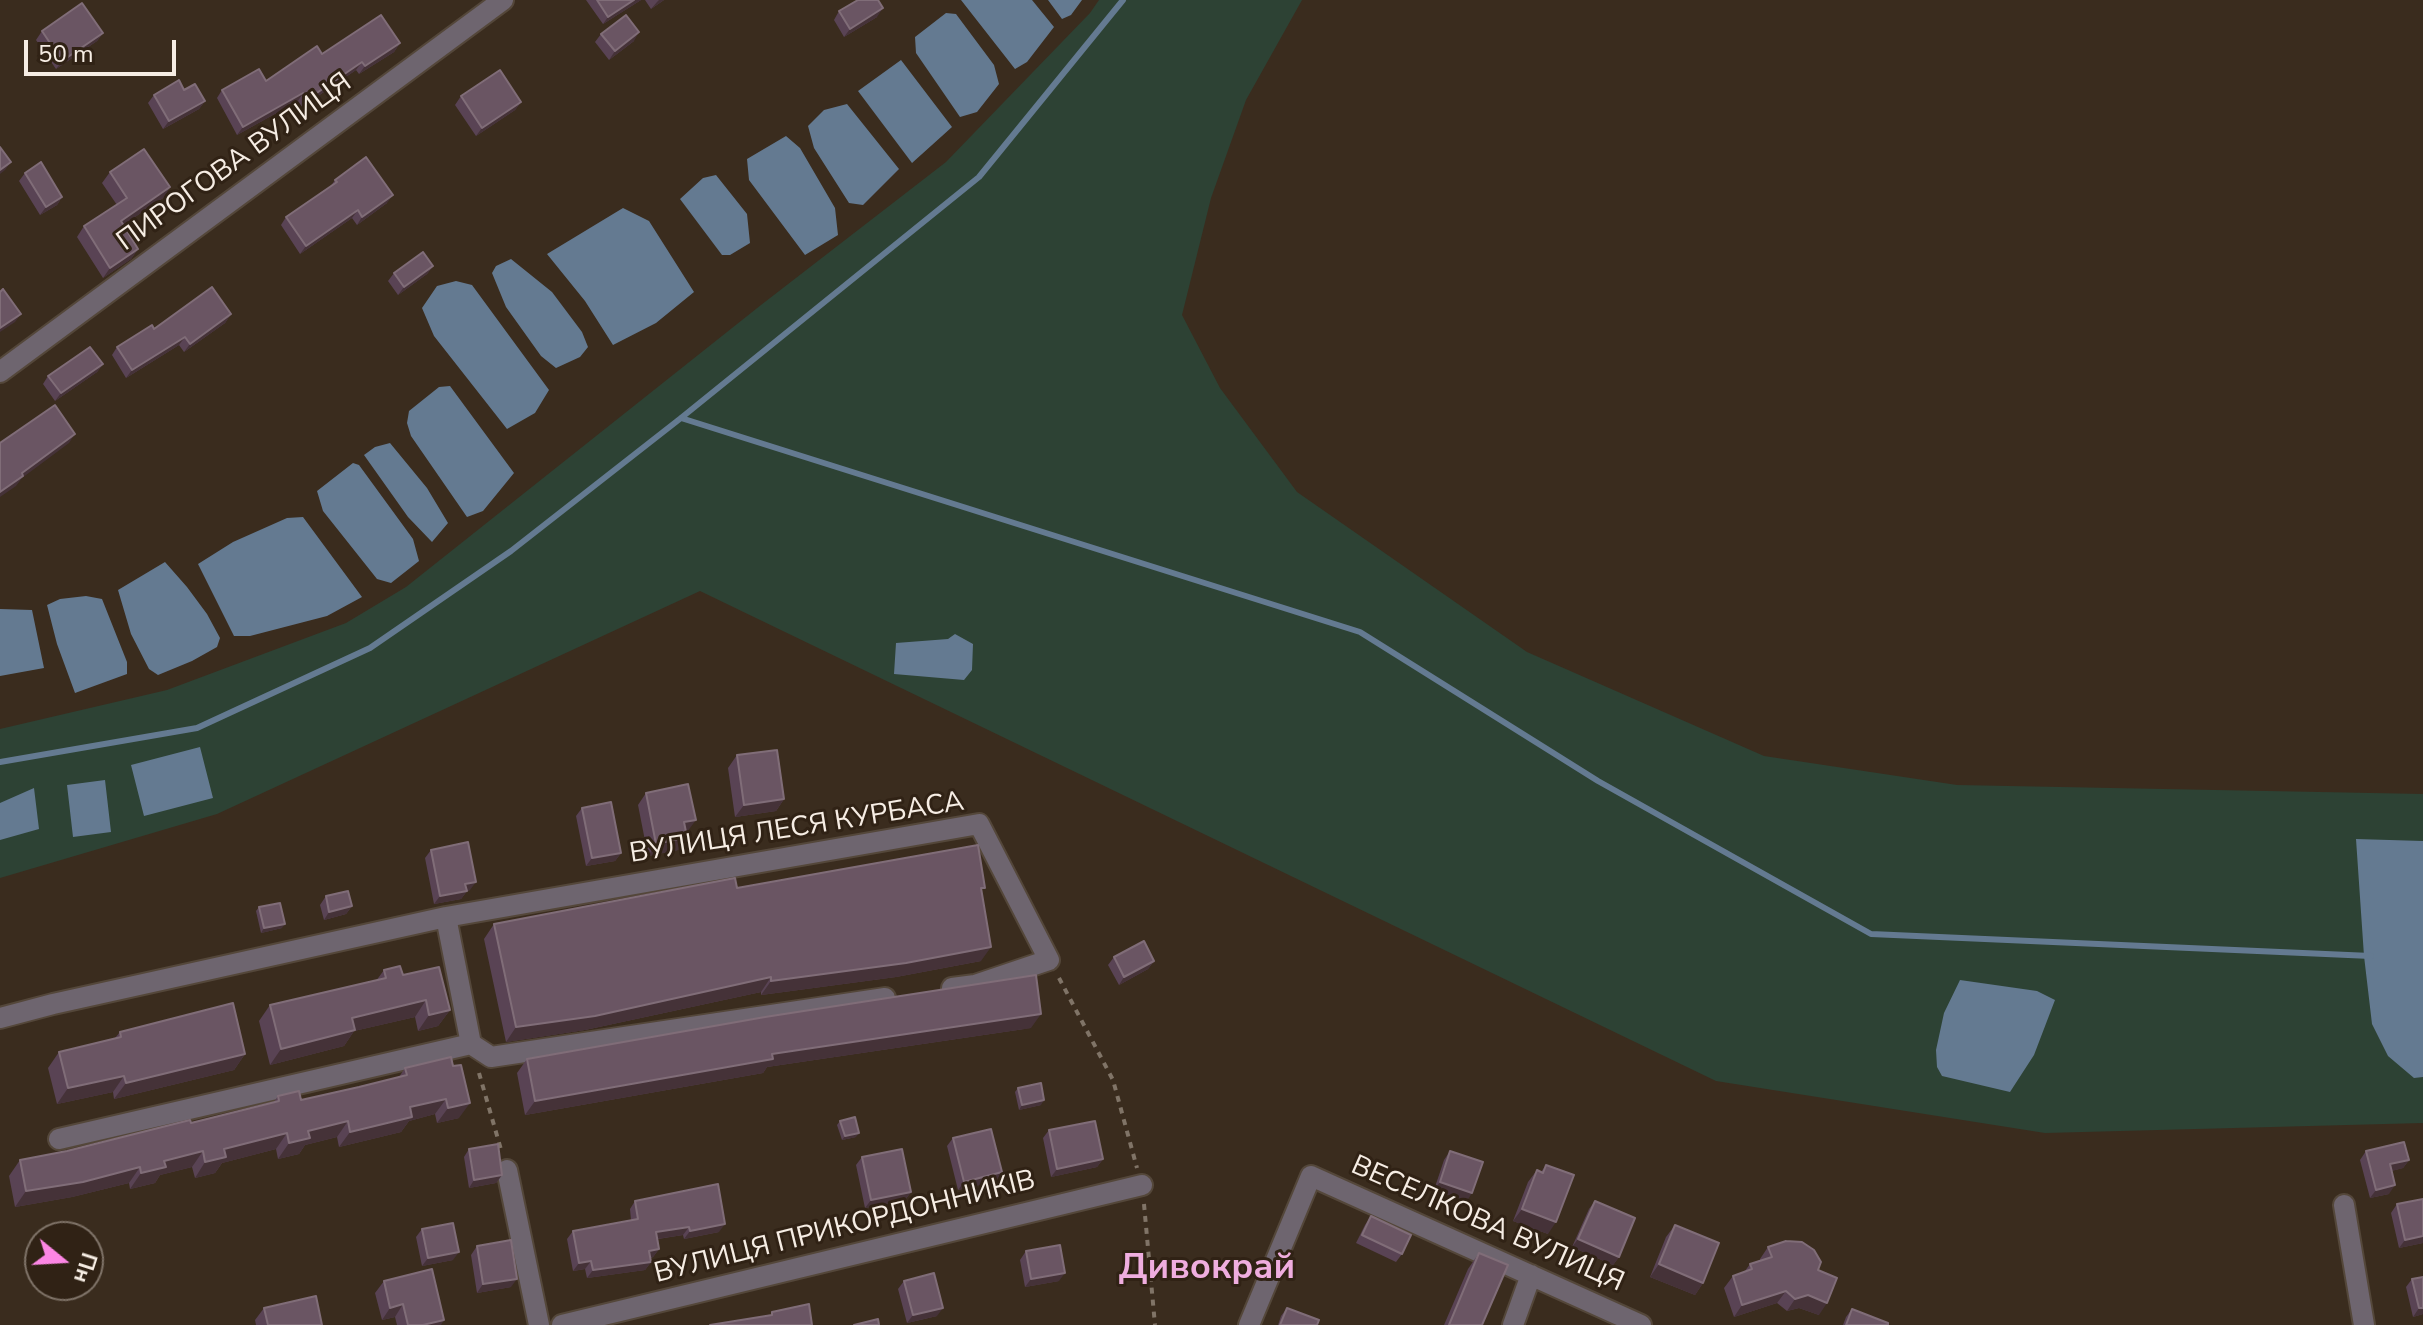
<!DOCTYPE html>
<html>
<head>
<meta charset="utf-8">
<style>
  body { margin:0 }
  #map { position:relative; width:2423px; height:1325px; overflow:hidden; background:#3a2c1e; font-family:"Nunito Sans",sans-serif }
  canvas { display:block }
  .north { position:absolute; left:24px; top:1221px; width:80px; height:80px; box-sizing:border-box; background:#302215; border:2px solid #7f7368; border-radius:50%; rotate:108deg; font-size:22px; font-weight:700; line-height:32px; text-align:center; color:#f6ede4 }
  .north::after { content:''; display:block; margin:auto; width:28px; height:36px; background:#fc86e4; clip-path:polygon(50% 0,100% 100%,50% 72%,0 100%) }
  .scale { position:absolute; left:24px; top:40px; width:152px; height:36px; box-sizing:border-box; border:4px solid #f6ede4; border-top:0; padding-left:10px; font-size:24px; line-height:28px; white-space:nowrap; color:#f6ede4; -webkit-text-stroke:6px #302215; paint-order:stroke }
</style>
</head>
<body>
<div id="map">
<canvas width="2423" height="1325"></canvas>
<div class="north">Пн</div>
<div class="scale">50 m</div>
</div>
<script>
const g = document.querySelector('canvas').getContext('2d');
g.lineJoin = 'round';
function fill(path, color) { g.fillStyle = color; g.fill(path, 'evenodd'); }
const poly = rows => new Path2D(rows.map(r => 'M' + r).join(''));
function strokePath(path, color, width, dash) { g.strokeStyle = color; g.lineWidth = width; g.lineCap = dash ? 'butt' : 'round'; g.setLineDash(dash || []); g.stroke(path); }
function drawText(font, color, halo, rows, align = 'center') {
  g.font = font + ' "Nunito Sans",sans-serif'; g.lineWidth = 6; g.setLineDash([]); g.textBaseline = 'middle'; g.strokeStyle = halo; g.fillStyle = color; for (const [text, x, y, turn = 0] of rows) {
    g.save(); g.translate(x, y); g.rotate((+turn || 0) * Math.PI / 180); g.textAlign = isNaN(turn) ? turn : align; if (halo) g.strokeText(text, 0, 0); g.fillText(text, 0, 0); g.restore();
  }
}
fill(poly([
  [1099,0,1302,0,1246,100,1211,198,1182,315,1220,388,1297,492,1527,652,1764,756,1957,785,2423,794,2423,1123,2045,1133,1716,1081,700,591,217,814,0,878,0,729,167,690,346,623,406,587,761,305,946,162,1090,13]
]), '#2d4234');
fill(poly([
  [961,0,1032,0,1054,27,1027,62,1015,69],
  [1048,0,1082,0,1071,15,1062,19],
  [946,13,956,14,994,65,999,84,977,112,960,117,916,53,915,37],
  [901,60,952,127,912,163,858,91],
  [847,104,899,169,863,205,849,203,814,148,808,126,824,110],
  [786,136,800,148,835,208,838,235,805,255,749,180,747,159],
  [716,175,747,214,750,243,730,255,722,255,680,199,703,178],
  [623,208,649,221,694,292,656,323,613,345,585,301,547,254],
  [511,259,552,292,582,332,588,347,580,357,556,368,541,356,506,307,492,273,496,266],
  [456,281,472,285,549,390,535,413,507,429,434,336,422,308,437,286],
  [450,386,514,473,483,511,467,517,411,436,407,423,409,411,439,387],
  [390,443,427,488,448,523,432,542,408,517,364,455,375,447],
  [353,463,359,465,413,539,419,561,391,583,377,579,323,511,317,491],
  [303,517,362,597,327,616,250,636,234,636,198,564,233,542,287,518],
  [165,562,187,587,207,614,220,638,217,647,192,661,158,675,149,669,131,634,118,590],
  [86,596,102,599,127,662,127,674,75,693,57,644,47,605,60,599],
  [0,609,32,610,44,668,0,676],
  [955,634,973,644,972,670,964,680,894,674,896,643,948,639],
  [200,747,213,798,144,816,131,765],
  [105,780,111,832,73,837,67,785],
  [34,788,39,829,0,840,0,803],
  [2356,839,2423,841,2423,1077,2414,1078,2388,1056,2372,1024,2364,956],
  [1960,980,2037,991,2055,1000,2034,1055,2010,1092,1942,1076,1937,1067,1936,1050,1944,1013]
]), '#647a91');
strokePath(poly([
  [681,418,1360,632,1598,781,1871,934,2371,956],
  [0,762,197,728,370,648,511,551,681,418,979,177,1123,0]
]), '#647a91', 6);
const minor = poly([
  [0,372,503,0],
  [446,917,471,1044],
  [0,1018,53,1004,446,917,979,824,1049,960,975,985,952,988],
  [59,1139,471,1044,491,1057,885,998],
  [507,1170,539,1325],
  [2344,1205,2364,1325],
  [562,1325,1142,1185],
  [1249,1325,1311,1176,1641,1325],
  [1513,1325,1531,1275]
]);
strokePath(minor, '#54473a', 24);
strokePath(poly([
  [1059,978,1113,1080,1137,1168],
  [479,1073,502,1153],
  [1144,1204,1155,1325]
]), '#807467', 4, [6, 6]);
strokePath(minor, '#6e656f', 20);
fill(poly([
  [586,0,641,0,603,24],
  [645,0,664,0,651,9],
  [839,11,877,17,844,37,834,20],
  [42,31,103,33,97,41,56,69,36,40],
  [601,34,634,41,609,60,595,42],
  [400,43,394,52,359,74,356,70,302,107,298,101,237,135,217,98,222,90,266,81,322,54],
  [184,90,205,101,199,109,163,129,148,103,154,95],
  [461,96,521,102,515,110,476,136,455,105],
  [110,172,170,187,163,198,123,225,138,249,131,259,103,278,77,237,84,226,117,205,102,183],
  [25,173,62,197,57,205,40,215,19,181],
  [335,180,387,203,357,225,352,218,300,254,281,225,286,217,330,187],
  [433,266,427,274,398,295,388,281,394,273],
  [231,314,225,323,184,352,179,345,126,378,112,355,117,347,154,329],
  [103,364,97,372,55,401,43,384,48,376],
  [737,755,784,799,776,811,735,817,728,768],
  [646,793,687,832,678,850,648,856,638,805],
  [582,808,621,853,615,861,586,866,576,816],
  [431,850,470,890,467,891,461,899,434,904,425,858],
  [737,888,981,893,981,961,896,977,761,995,761,992,585,1030,506,1042,484,939,494,924],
  [326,896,352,906,346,914,324,920,320,905],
  [259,907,282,928,261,933,256,911],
  [1114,957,1154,961,1148,969,1119,985,1108,965],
  [384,970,403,975,450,1010,438,1026,418,1031,415,1017,354,1031,344,1046,270,1065,259,1021,270,1005,376,981],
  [1031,1028,767,1067,763,1073,525,1115,517,1073,527,1059],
  [120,1032,245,1054,234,1070,114,1099,113,1092,57,1104,48,1068,59,1052,115,1038],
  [451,1057,459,1118,437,1123,435,1114,409,1121,401,1132,339,1147,337,1137,305,1145,299,1154,278,1159,276,1149,222,1163,215,1173,195,1178,192,1167,160,1175,155,1183,130,1189,129,1183,72,1197,15,1207,9,1176,20,1160,67,1151,191,1123,274,1102,278,1096,301,1100,399,1077,405,1068],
  [1018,1088,1041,1105,1019,1110,1015,1092],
  [840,1121,856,1137,842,1140,837,1125],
  [1049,1130,1103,1159,1097,1167,1051,1177,1043,1138],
  [953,1138,996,1181,958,1190,947,1146],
  [469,1149,502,1175,496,1183,469,1188,464,1157],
  [1450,1151,1467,1201,1434,1190,1444,1160],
  [2366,1151,2409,1160,2403,1168,2391,1171,2389,1194,2370,1198,2360,1160],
  [862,1157,911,1192,905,1200,865,1208,856,1165],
  [1546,1165,1548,1234,1513,1221,1528,1182,1537,1170,1541,1172],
  [2423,1199,2423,1243,2399,1248,2391,1213,2397,1204],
  [635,1201,719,1232,684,1239,683,1235,658,1239,659,1249,653,1257,651,1258,651,1262,645,1270,587,1278,585,1269,573,1271,567,1239,573,1231,631,1220,630,1209],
  [1595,1201,1619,1257,1613,1265,1572,1247,1589,1209],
  [1371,1216,1402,1254,1396,1262,1356,1243,1365,1225],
  [1675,1225,1703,1283,1695,1295,1650,1277,1666,1237],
  [422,1229,453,1260,422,1266,416,1237],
  [477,1246,511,1287,477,1293,471,1255],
  [1768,1247,1818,1270,1819,1315,1799,1308,1787,1311,1777,1303,1734,1317,1724,1288,1733,1276,1745,1271,1750,1264,1760,1260,1760,1259],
  [1026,1251,1059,1281,1025,1287,1020,1260],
  [1479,1253,1482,1325,1444,1325,1468,1269],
  [2412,1279,2423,1314,2413,1317,2406,1287],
  [384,1281,441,1325,397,1325,395,1317,382,1320,375,1293],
  [904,1281,937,1316,907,1323,898,1289],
  [264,1308,322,1325,256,1325,255,1320],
  [1287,1308,1317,1325,1278,1325,1281,1316],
  [1852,1309,1888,1325,1843,1325,1846,1317]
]), '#594354');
fill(poly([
  [634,0,641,0,603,24,608,17],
  [659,0,664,0,651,9,657,2],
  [883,8,877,17,844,37,850,29],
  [639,32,634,41,609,60,615,51],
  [103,33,97,41,56,69,62,61],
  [400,43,394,52,359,74,365,66],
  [362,62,356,70,302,107,308,99],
  [303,93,298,101,237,135,243,127],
  [205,101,199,109,163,129,169,121],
  [521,102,515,110,476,136,482,128],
  [11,162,5,170,0,174,0,170],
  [170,187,163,198,113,232,121,221],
  [393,195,387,203,357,225,362,217],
  [62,197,57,205,40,215,46,207],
  [358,210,352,218,300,254,306,246],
  [138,249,131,259,103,278,110,268],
  [433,266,427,274,398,295,404,287],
  [21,314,15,322,0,332,0,328],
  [231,314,225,323,184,352,190,344],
  [185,337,179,345,126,378,132,370],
  [103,364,97,372,55,401,61,393],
  [75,434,69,443,22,478,16,486,0,497,0,492,22,473],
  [784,799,776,811,735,817,744,805],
  [696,820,687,832,675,834,684,822],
  [687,837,678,850,648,856,656,844],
  [621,853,615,861,586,866,592,858],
  [476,882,470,890,467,891,461,899,434,904,440,896,465,884],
  [352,906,346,914,324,920,329,912],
  [285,924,282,928,261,933,264,928],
  [991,947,981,961,896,977,761,995,771,981],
  [1154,961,1148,969,1119,985,1124,977],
  [771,977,761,992,585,1030,506,1042,516,1027],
  [426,1000,415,1017,354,1031,344,1046,270,1065,281,1049,352,1018],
  [450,1010,438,1026,418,1031,429,1015],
  [1041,1014,1031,1028,767,1067,763,1073,525,1115,535,1101,772,1054],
  [245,1054,234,1070,114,1099,126,1083],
  [124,1076,113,1092,57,1104,68,1088],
  [446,1099,435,1114,409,1121,401,1132,339,1147,350,1132,410,1107],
  [1044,1100,1041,1105,1019,1110,1022,1105],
  [470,1103,459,1118,437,1123,448,1108],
  [348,1121,337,1137,305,1145,299,1154,278,1159,289,1143,308,1131],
  [287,1133,276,1149,222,1163,215,1173,195,1178,205,1162,224,1149],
  [859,1133,856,1137,842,1140,845,1136],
  [203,1151,192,1167,160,1175,155,1183,130,1189,141,1173,164,1161],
  [1103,1159,1097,1167,1051,1177,1057,1169],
  [2409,1160,2403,1168,2384,1173,2390,1164],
  [140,1167,129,1183,72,1197,15,1207,26,1191],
  [1002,1172,996,1181,958,1190,964,1182],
  [502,1175,496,1183,469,1188,474,1180],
  [1440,1182,1472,1193,1467,1201,1434,1190],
  [2395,1185,2389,1194,2370,1198,2376,1190],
  [911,1192,905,1200,865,1208,871,1200],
  [1522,1209,1556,1222,1548,1234,1513,1221],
  [725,1224,719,1232,684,1239,690,1231],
  [689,1227,683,1235,650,1240,656,1232],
  [2423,1236,2423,1243,2399,1248,2405,1240],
  [1578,1239,1619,1257,1613,1265,1572,1247],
  [659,1249,653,1257,644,1259,649,1251],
  [459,1252,453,1260,422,1266,428,1258],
  [591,1261,585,1269,573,1271,579,1263],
  [651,1262,645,1270,587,1278,593,1270],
  [1659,1264,1703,1283,1695,1295,1650,1277],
  [1065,1273,1059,1281,1025,1287,1031,1279],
  [517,1279,511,1287,477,1293,483,1284],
  [1786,1291,1777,1303,1734,1317,1742,1305],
  [1808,1295,1827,1303,1819,1315,1799,1308,1787,1311,1795,1299],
  [403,1304,395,1317,382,1320,390,1308],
  [943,1308,937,1316,907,1323,913,1315],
  [2419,1308,2423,1308,2423,1314,2413,1317],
  [444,1320,441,1325,423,1325]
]), '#453238');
const building = poly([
  [597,0,634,0,608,17,597,0],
  [858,0,878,0,883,8,850,29,839,11,858,0],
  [82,3,103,33,62,61,42,31,82,3],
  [381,15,400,43,365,66,362,62,308,99,303,93,243,127,222,90,259,69,266,81,317,46,322,54,381,15],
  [626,15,639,32,615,51,601,34,626,15],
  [500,70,521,102,482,128,461,96,500,70],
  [179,80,184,90,195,84,205,101,169,121,154,95,179,80],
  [0,147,11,162,0,170,0,147],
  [144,149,170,187,121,221,138,249,110,268,84,226,127,198,110,172,144,149],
  [366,157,393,195,362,217,358,210,306,246,286,217,337,182,335,180,366,157],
  [41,162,62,197,46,207,25,173,41,162],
  [423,252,433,266,404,287,394,273,423,252],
  [212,287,231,314,190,344,185,337,132,370,117,347,152,325,154,329,212,287],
  [3,289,21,314,0,328,0,292,3,289],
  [90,347,103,364,61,393,48,376,90,347],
  [55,405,75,434,22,473,23,476,0,492,0,443,55,405],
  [777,750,784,799,744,805,737,755,777,750],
  [688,784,696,820,684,822,687,837,656,844,646,793,688,784],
  [611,802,621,853,592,858,582,808,611,802],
  [468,842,476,882,465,884,467,891,440,896,431,850,468,842],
  [978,845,985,888,981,888,991,947,906,963,771,981,771,977,595,1016,516,1027,494,924,735,878,737,888,978,845],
  [348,891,352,906,329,912,326,896,348,891],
  [280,903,285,924,264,928,259,907,280,903],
  [1144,941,1154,961,1124,977,1114,957,1144,941],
  [400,966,403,975,439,967,450,1010,429,1015,426,1000,352,1018,355,1030,281,1049,270,1005,386,978,384,970,400,966],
  [1036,975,1041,1014,772,1054,773,1059,535,1101,527,1059,765,1017,1036,975],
  [233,1003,245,1054,126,1083,124,1076,68,1088,59,1052,121,1037,120,1032,233,1003],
  [451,1057,453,1066,461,1065,470,1103,448,1108,446,1099,410,1107,412,1117,350,1132,348,1121,308,1131,310,1138,289,1143,287,1133,224,1149,226,1157,205,1162,203,1151,164,1161,166,1167,141,1173,140,1167,83,1182,26,1191,20,1160,67,1151,190,1120,191,1123,279,1101,278,1096,299,1091,301,1100,359,1087,407,1075,405,1068,451,1057],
  [1041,1083,1044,1100,1022,1105,1018,1088,1041,1083],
  [855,1117,859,1133,845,1136,840,1121,855,1117],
  [1095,1121,1103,1159,1057,1169,1049,1130,1095,1121],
  [991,1129,1002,1172,964,1182,953,1138,991,1129],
  [2404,1142,2409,1160,2390,1164,2395,1185,2376,1190,2366,1151,2404,1142],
  [498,1144,502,1175,474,1180,469,1149,498,1144],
  [902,1149,911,1192,871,1200,862,1157,902,1149],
  [1450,1151,1483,1162,1472,1193,1440,1182,1450,1151],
  [1546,1165,1574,1175,1556,1222,1522,1209,1537,1170,1543,1173,1546,1165],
  [718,1184,725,1224,690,1231,689,1227,656,1232,659,1249,649,1251,651,1262,593,1270,591,1261,579,1263,573,1231,638,1219,635,1201,718,1184],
  [2423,1199,2423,1236,2405,1240,2397,1204,2423,1199],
  [1595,1201,1635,1218,1619,1257,1578,1239,1595,1201],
  [1371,1216,1411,1235,1402,1254,1362,1235,1371,1216],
  [453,1223,459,1252,428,1258,422,1229,453,1223],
  [1675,1225,1719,1243,1703,1283,1659,1264,1675,1225],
  [511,1240,517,1279,483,1284,477,1246,511,1240],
  [1786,1241,1802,1242,1814,1250,1821,1262,1818,1270,1837,1278,1827,1303,1808,1295,1795,1299,1786,1291,1742,1305,1733,1276,1752,1269,1750,1264,1772,1257,1768,1247,1786,1241],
  [1060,1245,1065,1273,1031,1279,1026,1251,1060,1245],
  [1479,1253,1508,1265,1482,1325,1449,1325,1479,1253],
  [432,1269,444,1320,423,1325,408,1325,403,1304,390,1308,384,1281,432,1269],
  [934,1273,943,1308,913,1315,904,1281,934,1273],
  [2423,1277,2423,1308,2419,1308,2412,1279,2423,1277],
  [316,1296,322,1325,268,1325,264,1308,316,1296],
  [809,1304,812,1325,710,1325,772,1315,772,1312,809,1304],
  [1287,1308,1319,1320,1317,1325,1280,1325,1287,1308],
  [1852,1309,1888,1323,1888,1325,1846,1325,1852,1309],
  [878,1319,879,1325,854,1325,878,1319]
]);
fill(building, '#6a5563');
strokePath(building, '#806d78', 2);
drawText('28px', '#f6ede4', '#302215', [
  ["ПИРОГОВА ВУЛИЦЯ",235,163,-36],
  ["ВУЛИЦЯ ЛЕСЯ КУРБАСА",797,829,-9],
  ["ВЕСЕЛКОВА ВУЛИЦЯ",1487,1225,24],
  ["ВУЛИЦЯ ПРИКОРДОННИКІВ",845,1228,-14]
]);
drawText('bold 36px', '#efaddf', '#302215', [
  ["Дивокрай",1207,1269]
]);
</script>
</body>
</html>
